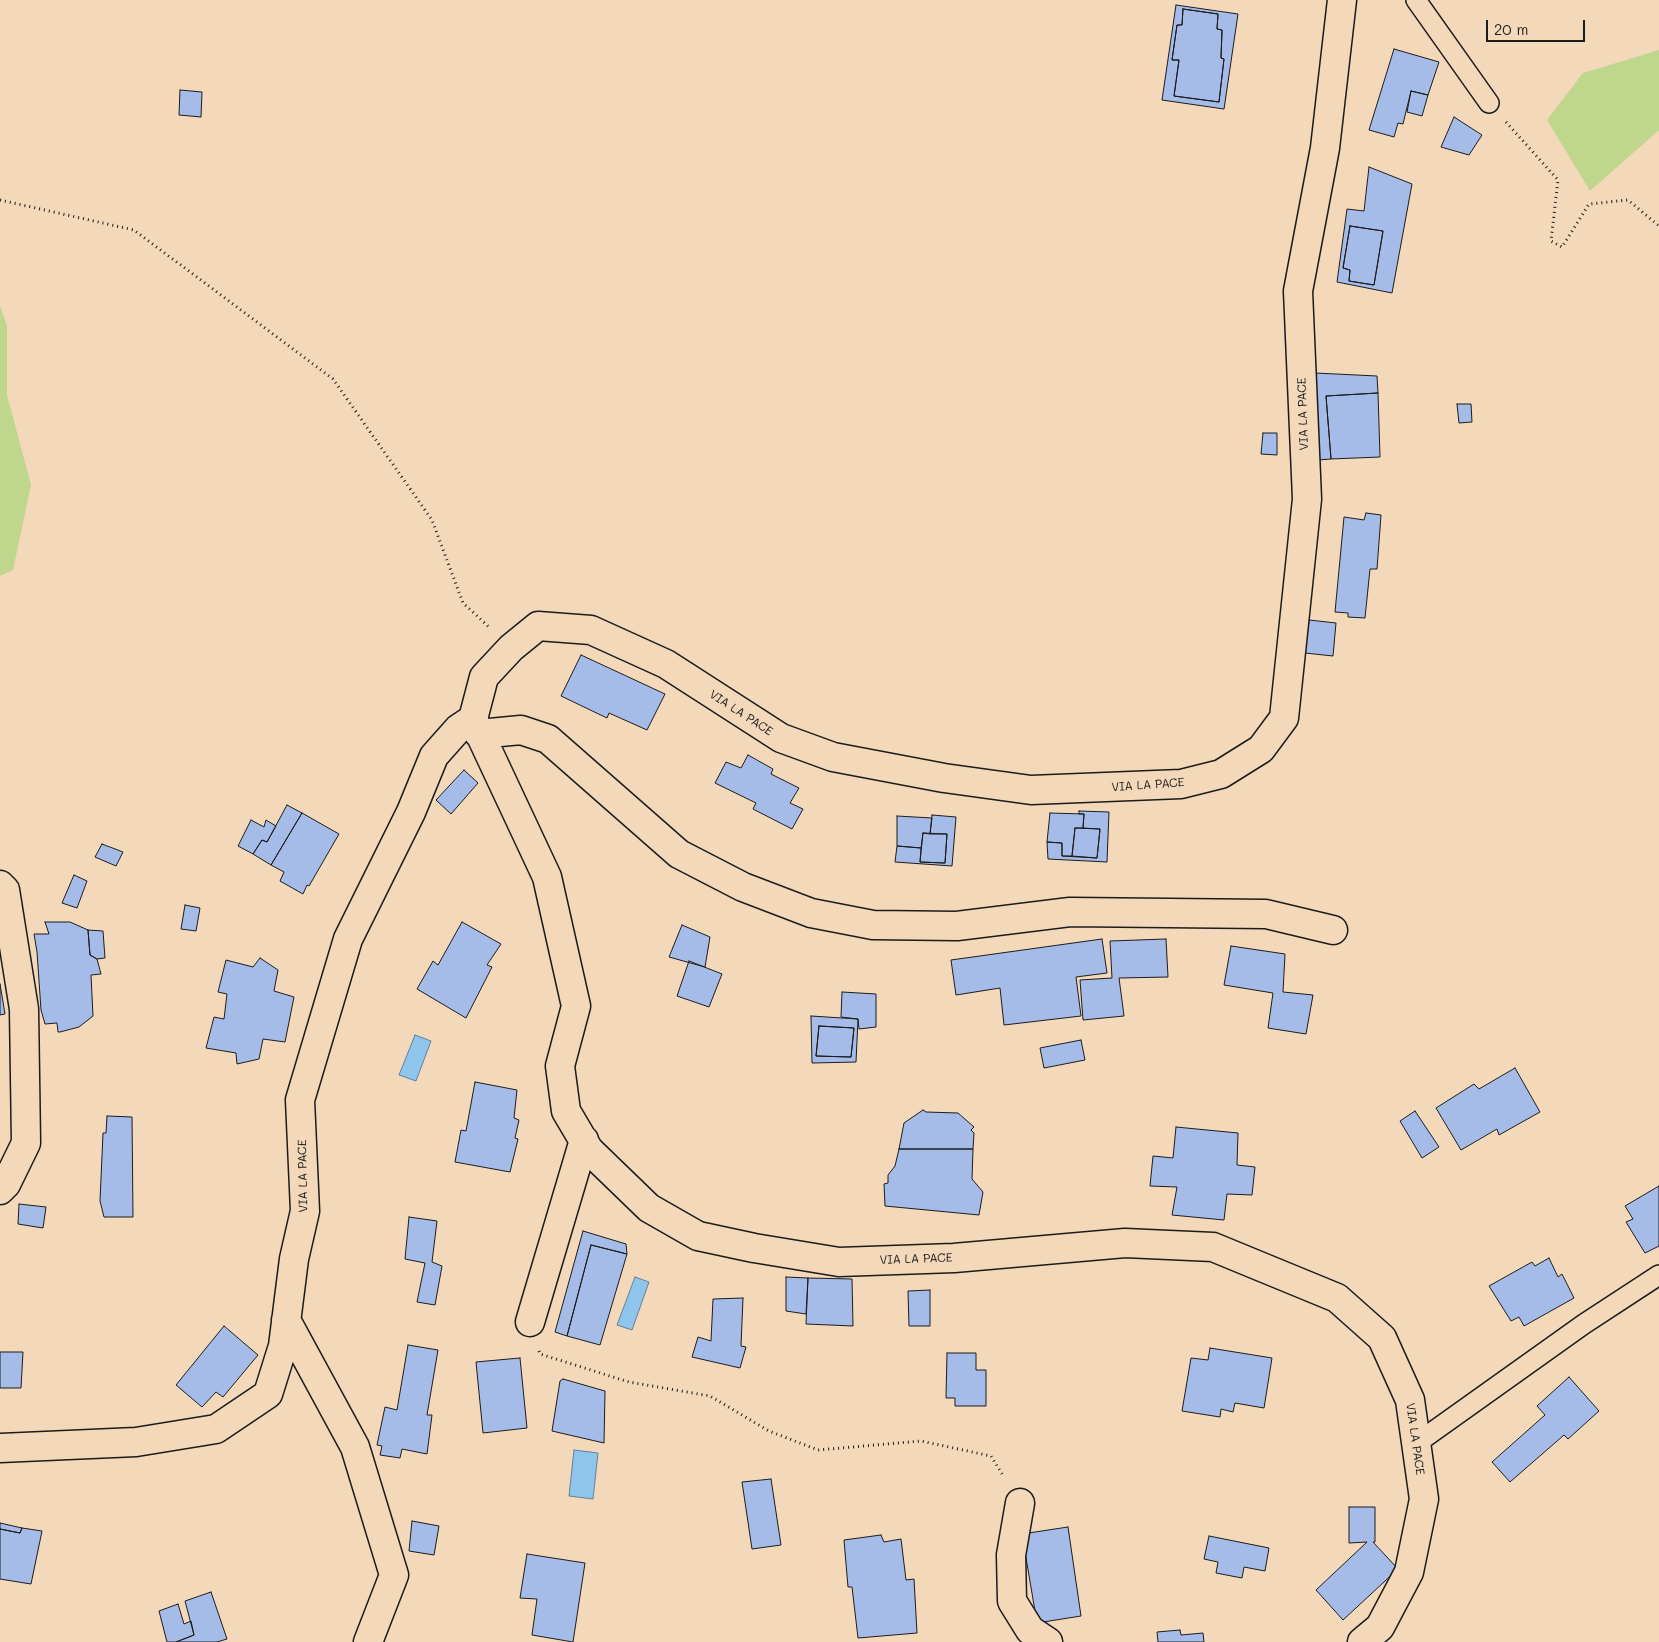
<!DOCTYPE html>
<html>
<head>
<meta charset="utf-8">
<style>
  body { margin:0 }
  #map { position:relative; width:1659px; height:1642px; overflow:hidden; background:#f3d8ba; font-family:Mali,sans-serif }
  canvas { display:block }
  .scale { position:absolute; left:1486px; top:20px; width:99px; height:22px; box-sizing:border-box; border:2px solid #1c1c1c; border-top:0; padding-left:6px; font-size:15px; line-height:18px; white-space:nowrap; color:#1c1c1c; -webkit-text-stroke:4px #f3d8ba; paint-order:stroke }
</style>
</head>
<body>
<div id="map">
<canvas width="1659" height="1642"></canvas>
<div class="scale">20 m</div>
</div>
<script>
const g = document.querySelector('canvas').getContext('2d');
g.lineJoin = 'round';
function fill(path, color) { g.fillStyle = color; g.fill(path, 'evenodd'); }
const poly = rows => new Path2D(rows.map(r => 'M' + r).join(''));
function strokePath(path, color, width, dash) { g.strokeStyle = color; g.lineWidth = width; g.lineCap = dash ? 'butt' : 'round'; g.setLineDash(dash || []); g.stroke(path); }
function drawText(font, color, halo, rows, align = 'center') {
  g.font = font + ' Mali,sans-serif'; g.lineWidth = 4.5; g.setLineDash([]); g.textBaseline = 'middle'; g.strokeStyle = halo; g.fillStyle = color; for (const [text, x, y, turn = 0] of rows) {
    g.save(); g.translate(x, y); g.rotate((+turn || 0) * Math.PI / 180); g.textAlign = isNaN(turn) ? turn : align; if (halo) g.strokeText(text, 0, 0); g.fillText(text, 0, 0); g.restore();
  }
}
fill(poly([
  [1659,50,1659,130,1590,191,1547,120,1583,73],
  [0,306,7,326,7,395,31,485,13,570,0,576]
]), '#bed78d');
const water = poly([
  [415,1035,431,1041,416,1081,399,1075,415,1035],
  [635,1277,649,1282,632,1330,617,1325,635,1277],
  [574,1450,598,1453,593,1499,569,1496,574,1450]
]);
fill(water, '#8fc5ed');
strokePath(water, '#618199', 1);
const building = poly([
  [1176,5,1238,14,1224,109,1162,100,1176,5],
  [1183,9,1218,14,1217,29,1222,30,1221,58,1224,59,1219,102,1174,96,1179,60,1172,60,1177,25,1182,25,1183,9],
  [1183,9,1218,14,1217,29,1222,30,1221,58,1224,59,1219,102,1174,96,1179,60,1172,60,1177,25,1182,25,1183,9],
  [1394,49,1439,62,1428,95,1411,91,1403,124,1398,123,1394,137,1369,130,1394,49],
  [180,90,202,92,201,117,179,115,180,90],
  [1411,91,1428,95,1422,116,1407,112,1411,91],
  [1454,117,1482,135,1469,155,1441,147,1454,117],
  [1369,167,1412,184,1392,293,1337,282,1347,209,1364,211,1369,167],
  [1350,226,1383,231,1374,285,1349,281,1350,270,1343,268,1350,226],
  [1350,226,1383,231,1374,285,1349,281,1350,270,1343,268,1350,226],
  [1315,373,1377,376,1378,393,1326,396,1331,459,1318,460,1315,373],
  [1378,393,1380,457,1331,459,1326,396,1378,393],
  [1457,404,1471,404,1472,422,1459,423,1457,404],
  [1263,433,1277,433,1277,455,1261,454,1263,433],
  [1366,513,1381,515,1377,569,1370,569,1365,618,1348,617,1348,613,1335,612,1344,517,1364,520,1366,513],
  [1309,620,1336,623,1333,656,1305,653,1309,620],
  [581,655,665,694,647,730,609,713,607,718,561,696,581,655],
  [748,755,773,769,771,774,799,788,790,803,803,809,792,829,753,809,756,803,715,783,726,762,741,768,748,755],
  [464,770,478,783,451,814,436,800,464,770],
  [287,805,302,813,271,865,253,854,262,840,267,842,287,805],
  [1079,811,1109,812,1107,862,1048,859,1047,842,1062,843,1062,856,1097,858,1100,829,1083,828,1084,814,1079,814,1079,811],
  [302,813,339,834,309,886,307,885,303,894,280,881,284,872,271,865,302,813],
  [1050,813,1084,814,1083,828,1075,828,1072,856,1062,856,1062,843,1047,842,1050,813],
  [932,815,956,817,952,866,895,862,897,846,921,848,920,862,945,863,947,834,930,834,932,815],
  [897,816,932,818,930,834,923,833,921,848,897,846,897,816],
  [251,820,264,827,266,820,276,826,267,842,262,840,253,854,238,846,251,820],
  [1075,828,1100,829,1097,858,1072,856,1075,828],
  [923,833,947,834,945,863,920,862,923,833],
  [102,844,123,852,116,866,95,857,102,844],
  [74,875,87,881,77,908,62,903,74,875],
  [185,905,200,908,196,931,181,929,185,905],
  [45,922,70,922,88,930,90,955,97,959,101,974,91,975,93,1016,79,1027,60,1032,58,1032,57,1023,45,1024,41,1010,37,952,34,934,49,934,45,922],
  [462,922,501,944,487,965,492,967,466,1018,417,989,433,961,438,965,462,922],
  [682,925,710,937,705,967,669,957,682,925],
  [88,930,103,931,105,958,97,959,90,955,88,930],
  [1102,939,1107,973,1076,977,1081,1016,1004,1025,1000,988,956,995,951,960,1102,939],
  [1166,939,1168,977,1119,978,1124,1016,1083,1020,1080,980,1112,978,1110,941,1166,939],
  [1231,946,1285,954,1283,992,1313,995,1306,1034,1268,1028,1273,993,1224,985,1231,946],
  [260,958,278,970,274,991,294,997,285,1042,263,1039,259,1059,237,1064,236,1053,206,1048,214,1017,224,1019,227,994,218,992,226,960,253,967,260,958],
  [689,961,722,974,709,1007,677,996,689,961],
  [0,984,5,1014,0,1015,0,984],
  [842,992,876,994,876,1027,859,1029,858,1019,841,1017,842,992],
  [811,1016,858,1019,856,1062,812,1063,811,1016],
  [819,1026,854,1028,851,1057,816,1056,819,1026],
  [819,1026,854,1028,851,1057,816,1056,819,1026],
  [1081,1040,1085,1060,1044,1068,1040,1048,1081,1040],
  [1515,1068,1540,1112,1499,1135,1497,1129,1461,1150,1436,1108,1474,1084,1479,1089,1515,1068],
  [475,1082,517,1090,514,1118,519,1120,515,1138,518,1139,510,1172,455,1162,461,1130,466,1131,475,1082],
  [923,1110,926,1112,958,1113,974,1127,971,1130,974,1133,973,1149,899,1149,904,1123,923,1110],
  [1415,1111,1439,1147,1422,1158,1400,1121,1415,1111],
  [107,1116,132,1117,133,1217,104,1217,100,1201,103,1133,106,1133,107,1116],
  [1176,1127,1238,1133,1237,1165,1255,1167,1252,1195,1227,1194,1224,1220,1172,1215,1177,1187,1150,1186,1153,1156,1173,1158,1176,1127],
  [899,1149,973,1149,972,1179,983,1192,979,1215,885,1206,884,1184,888,1183,888,1175,895,1166,899,1149],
  [1659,1186,1659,1246,1645,1253,1626,1222,1633,1219,1625,1206,1659,1186],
  [19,1204,46,1207,43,1228,18,1224,19,1204],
  [409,1217,437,1221,432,1262,442,1266,435,1305,417,1302,425,1263,405,1259,409,1217],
  [583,1231,626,1244,627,1254,591,1245,567,1336,555,1332,583,1231],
  [591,1245,627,1254,600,1345,567,1336,591,1245],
  [1549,1258,1558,1277,1562,1274,1574,1298,1524,1326,1519,1317,1511,1321,1489,1286,1532,1262,1535,1266,1549,1258],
  [786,1277,808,1278,806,1314,786,1311,786,1277],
  [808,1278,852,1279,853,1326,806,1324,808,1278],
  [930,1290,930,1326,909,1326,908,1291,930,1290],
  [743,1298,741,1346,746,1347,740,1368,692,1357,698,1337,711,1341,713,1299,743,1298],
  [224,1326,258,1355,223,1397,216,1392,202,1407,176,1385,224,1326],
  [408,1345,438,1350,427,1415,432,1415,427,1454,402,1449,400,1458,380,1455,382,1446,377,1445,385,1407,397,1410,408,1345],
  [1210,1348,1272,1358,1264,1408,1235,1403,1233,1412,1221,1409,1220,1417,1182,1411,1191,1358,1208,1360,1210,1348],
  [0,1352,23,1352,21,1388,0,1388,0,1352],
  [947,1353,976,1353,976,1370,986,1370,986,1406,955,1406,955,1398,946,1398,947,1353],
  [520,1358,527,1428,483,1433,476,1362,520,1358],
  [1569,1377,1599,1411,1568,1439,1564,1435,1510,1482,1492,1462,1545,1415,1537,1406,1569,1377],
  [563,1379,605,1391,604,1443,552,1431,560,1381,563,1379],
  [771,1479,781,1545,752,1549,742,1482,771,1479],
  [1349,1507,1375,1507,1375,1542,1373,1542,1398,1569,1343,1620,1316,1590,1367,1542,1349,1543,1349,1507],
  [412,1521,439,1526,434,1555,409,1551,412,1521],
  [0,1523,22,1528,20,1533,0,1529,0,1523],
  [1068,1527,1081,1616,1037,1623,1022,1534,1068,1527],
  [22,1528,42,1531,31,1584,0,1579,0,1529,20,1533,22,1528],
  [881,1535,884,1542,901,1539,906,1580,914,1579,917,1633,858,1638,852,1587,848,1587,844,1540,881,1535],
  [1209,1536,1269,1548,1265,1571,1244,1567,1242,1578,1216,1573,1218,1562,1204,1559,1209,1536],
  [527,1554,585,1563,573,1642,532,1635,537,1599,520,1598,527,1554],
  [211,1592,227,1639,217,1642,176,1642,194,1635,185,1601,211,1592],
  [178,1604,184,1624,191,1621,194,1635,176,1642,167,1642,159,1611,178,1604],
  [1180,1630,1181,1635,1203,1633,1204,1642,1158,1642,1157,1632,1180,1630]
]);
fill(building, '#a5bce9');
strokePath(building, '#1c1c1c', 1);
const lane = poly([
  [1416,0,1489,103],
  [1417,1443,1584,1324,1659,1275]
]);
const street = poly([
  [473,719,547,877,576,1006,560,1066,566,1111,589,1150,649,1208,698,1236,754,1248,839,1262,954,1258,1125,1243,1213,1247,1337,1298,1382,1338,1410,1400,1424,1499,1409,1572,1380,1627,1362,1642],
  [479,734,521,730,548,739,679,854,743,887,811,913,873,925,957,926,1070,912,1266,914,1333,930],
  [0,885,5,890,24,1009,26,1143,6,1184,0,1190],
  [286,1320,355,1447,394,1575,368,1642],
  [530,1322,584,1140],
  [0,1448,136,1442,216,1429,268,1394,283,1346,294,1259,305,1211,300,1100,348,939,411,812,434,756,458,729,473,719,484,677,511,648,538,626,591,630,666,664,781,738,833,757,944,778,1031,790,1181,784,1221,774,1261,749,1284,718,1307,499,1298,291,1325,148,1342,0],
  [1020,1503,1011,1555,1012,1601,1030,1630,1048,1642]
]);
strokePath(lane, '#1c1c1c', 22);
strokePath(street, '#1c1c1c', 31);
strokePath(poly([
  [1506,122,1558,180,1551,241,1562,247,1589,204,1628,200,1659,226],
  [0,200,134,230,333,379,432,520,463,603,489,627],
  [539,1351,540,1354,629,1382,710,1396,769,1431,818,1450,921,1441,991,1456,1004,1477]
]), '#1c1c1c', 3, [1, 4]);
strokePath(lane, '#f3d8ba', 19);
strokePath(street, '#f3d8ba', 28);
drawText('12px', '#1c1c1c', '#f3d8ba', [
  ["VIA LA PACE",1303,414,-92],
  ["VIA LA PACE",741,713,33],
  ["VIA LA PACE",1148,785,-4],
  ["VIA LA PACE",303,1176,-91],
  ["VIA LA PACE",916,1259,-2],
  ["VIA LA PACE",1415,1439,82]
]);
</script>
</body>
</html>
